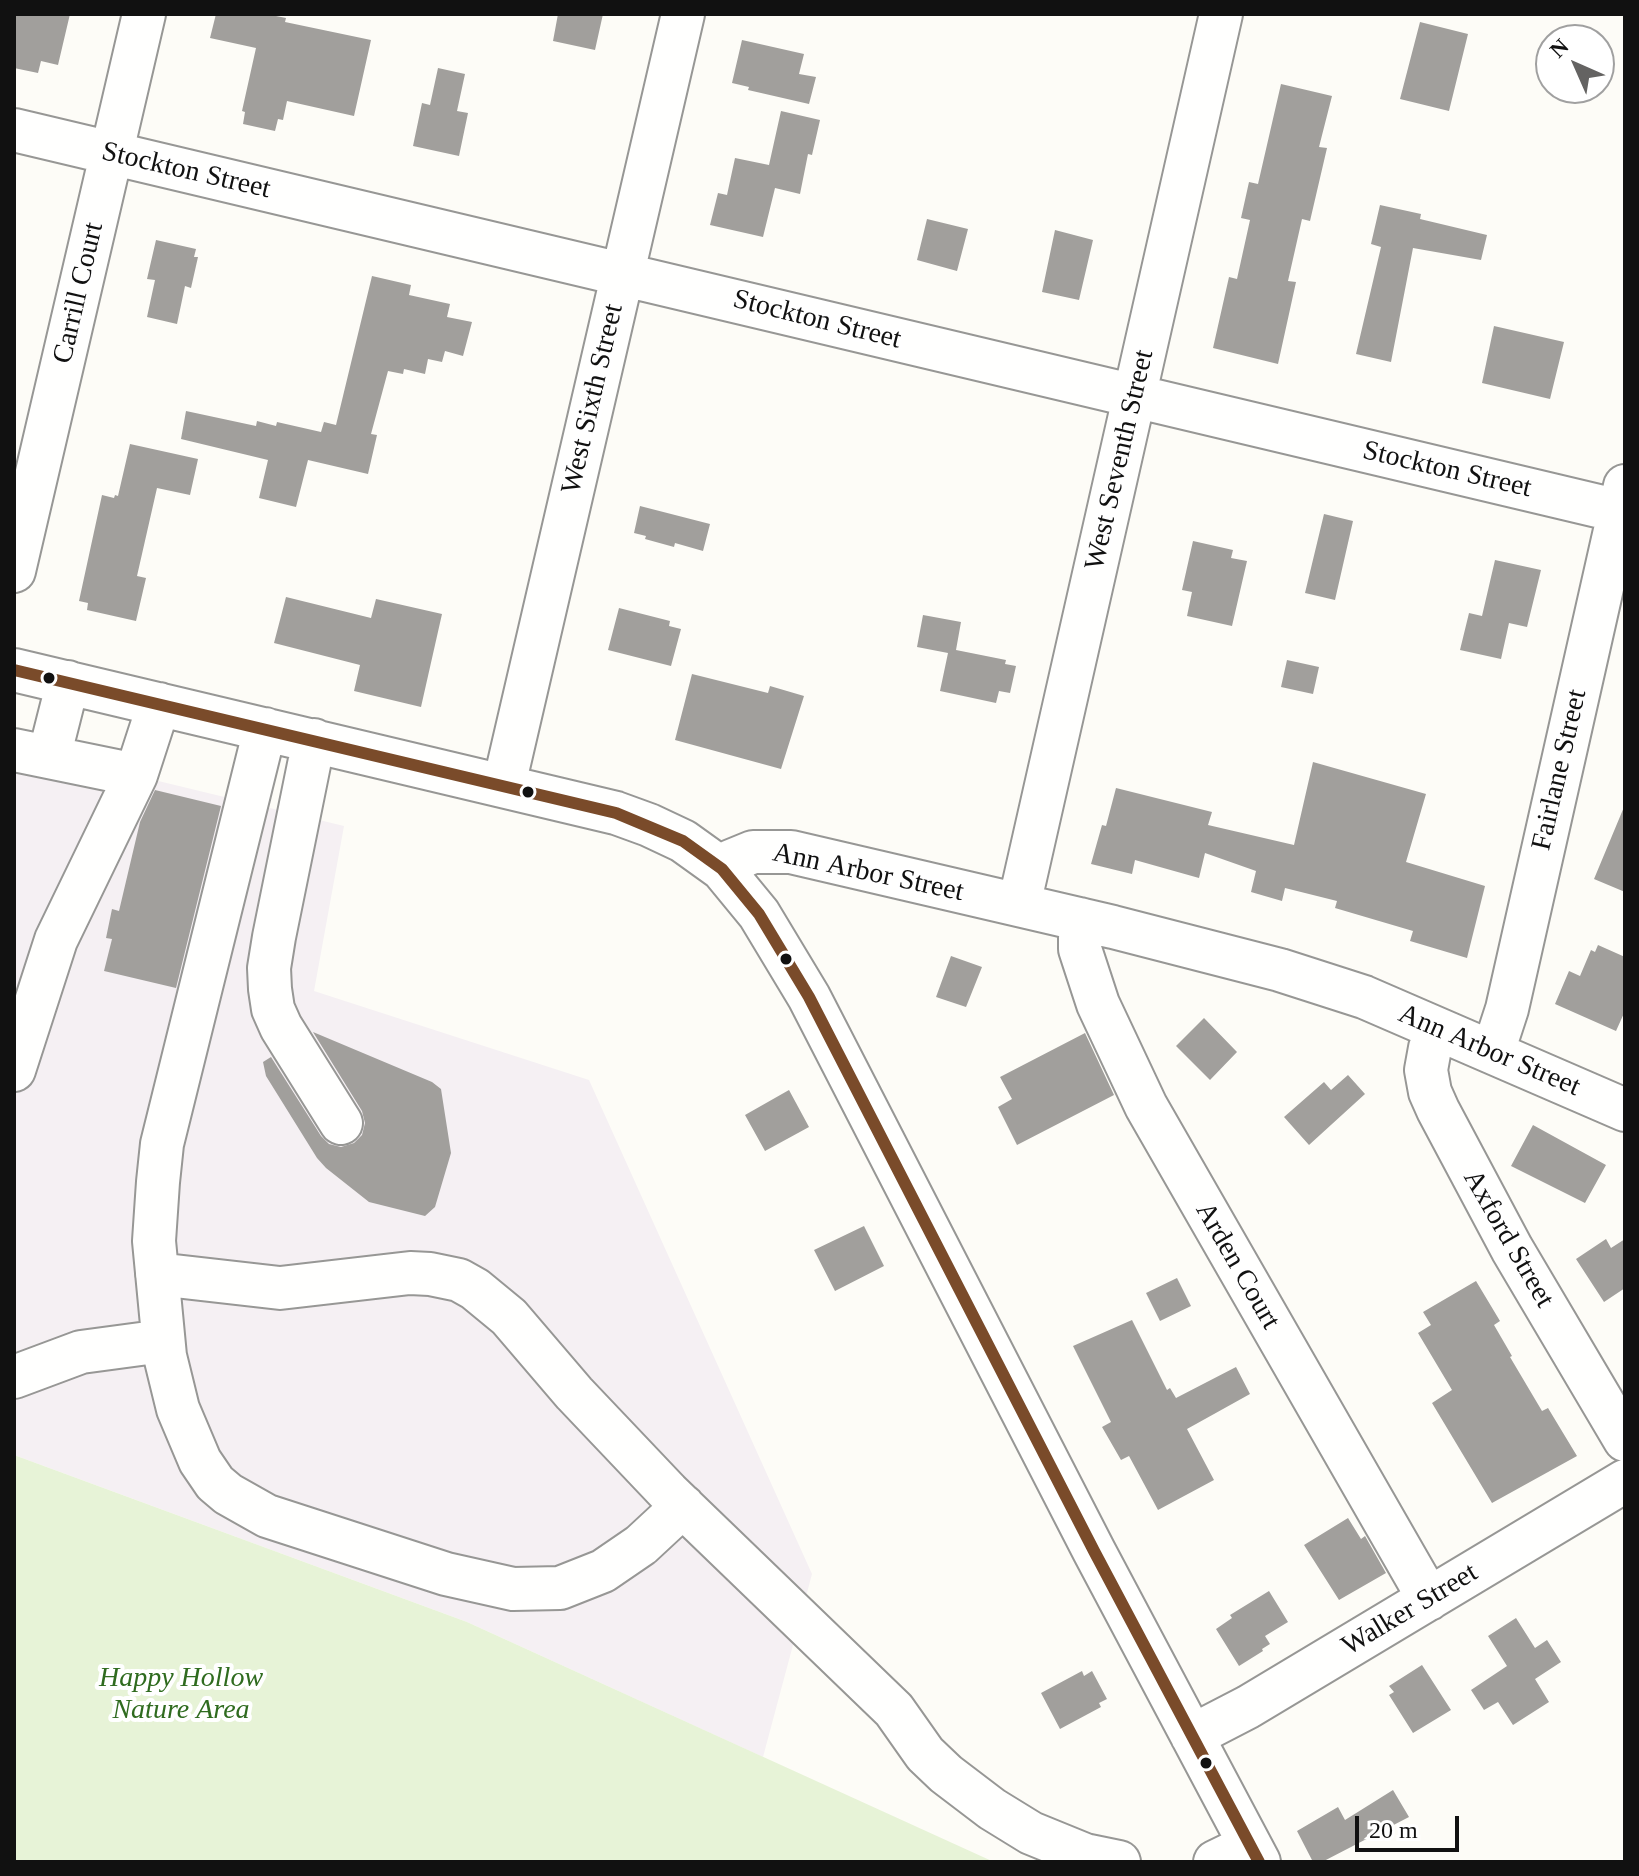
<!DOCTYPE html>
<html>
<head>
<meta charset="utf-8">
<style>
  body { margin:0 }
  #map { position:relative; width:1639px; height:1876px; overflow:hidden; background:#fdfcf7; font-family:"Times New Roman",serif }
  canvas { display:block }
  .frame { position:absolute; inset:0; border:16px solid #111; pointer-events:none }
  .north { position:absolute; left:1535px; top:24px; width:80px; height:80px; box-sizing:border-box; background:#fff; border:2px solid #a0a0a0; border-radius:50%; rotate:315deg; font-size:22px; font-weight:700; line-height:32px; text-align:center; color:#111 }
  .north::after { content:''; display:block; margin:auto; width:28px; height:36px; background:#646362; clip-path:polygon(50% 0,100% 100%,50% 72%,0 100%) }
  .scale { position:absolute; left:1355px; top:1816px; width:104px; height:36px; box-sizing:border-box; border:4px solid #111; border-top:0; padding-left:10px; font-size:24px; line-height:28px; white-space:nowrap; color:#111; -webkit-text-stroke:6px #fff; paint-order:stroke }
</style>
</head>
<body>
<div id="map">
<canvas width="1639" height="1876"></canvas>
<div class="frame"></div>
<div class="north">N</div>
<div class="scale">20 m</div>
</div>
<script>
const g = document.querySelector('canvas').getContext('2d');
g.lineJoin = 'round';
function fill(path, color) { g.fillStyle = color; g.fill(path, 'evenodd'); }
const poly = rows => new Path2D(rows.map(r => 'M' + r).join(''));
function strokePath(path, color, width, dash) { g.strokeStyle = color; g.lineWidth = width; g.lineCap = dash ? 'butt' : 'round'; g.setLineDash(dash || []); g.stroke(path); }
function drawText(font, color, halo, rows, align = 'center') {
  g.font = font + ' "Times New Roman",serif'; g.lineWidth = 8; g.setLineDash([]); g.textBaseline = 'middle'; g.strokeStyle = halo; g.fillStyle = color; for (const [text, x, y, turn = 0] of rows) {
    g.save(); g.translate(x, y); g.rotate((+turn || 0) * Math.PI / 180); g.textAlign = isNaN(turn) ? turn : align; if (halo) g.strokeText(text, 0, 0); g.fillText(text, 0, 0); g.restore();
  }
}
fill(poly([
  [14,746,344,826,314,991,589,1080,812,1574,763,1757,467,1622,14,1455]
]), '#f5f0f3');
fill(poly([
  [14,1455,467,1622,994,1862,14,1862]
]), '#e7f3d7');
fill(poly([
  [14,14,70,14,58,65,41,61,38,73,14,68],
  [216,14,266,14,286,18,285,22,371,40,354,116,287,101,283,120,278,119,275,131,243,124,245,112,242,111,256,48,210,38],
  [558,14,603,14,595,50,553,41],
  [1420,22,1468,34,1449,111,1400,99],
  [742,40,804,54,799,74,816,77,809,104,748,90,749,87,732,83],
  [438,68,465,74,457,111,468,113,459,156,413,146,422,103,430,105],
  [1281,84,1332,96,1319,147,1327,148,1310,221,1302,219,1288,281,1296,282,1278,364,1213,348,1229,277,1237,279,1250,220,1241,218,1249,182,1258,184],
  [781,111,820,120,812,155,808,154,800,194,775,188,763,237,710,225,718,193,727,195,735,158,769,165],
  [1380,205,1421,214,1420,219,1487,235,1481,260,1413,248,1391,362,1356,354,1381,247,1371,244],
  [927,219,968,229,957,271,917,260],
  [1055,230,1093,240,1079,300,1042,292],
  [156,240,196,249,194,257,198,257,191,288,185,286,177,324,147,317,155,280,147,279],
  [372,276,411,285,409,295,450,304,447,317,472,322,463,356,445,351,442,362,428,359,425,374,404,369,403,374,388,371,371,434,377,435,368,474,308,460,296,507,259,498,268,460,181,439,186,411,256,426,257,421,276,426,277,422,321,432,324,422,336,425],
  [1494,326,1564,342,1550,399,1482,383],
  [130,444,198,459,190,495,157,488,137,576,146,578,136,621,87,610,88,603,79,601,102,495,114,498,115,495,118,496],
  [640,506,710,524,703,551,675,543,674,547,645,539,646,536,634,533],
  [1324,514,1353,521,1335,600,1305,593],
  [1193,541,1233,550,1231,558,1247,561,1232,626,1187,616,1192,592,1182,590],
  [1495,560,1541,570,1527,627,1509,623,1501,659,1460,650,1469,613,1482,616],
  [286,597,371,618,376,599,442,614,421,707,354,691,360,665,274,643],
  [619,608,670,621,669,626,681,629,671,666,608,650],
  [923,615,961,622,956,650,1006,660,1005,664,1016,666,1010,693,999,691,996,703,940,691,948,653,917,647],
  [1287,660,1319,667,1313,694,1281,687],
  [692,674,768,693,770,686,804,696,781,769,675,740],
  [1313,762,1426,794,1406,862,1485,886,1467,958,1410,941,1413,931,1335,908,1337,901,1285,888,1282,901,1251,892,1256,871,1205,853,1199,878,1135,860,1132,874,1091,864,1102,825,1106,826,1116,788,1212,812,1208,825,1294,845],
  [155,790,221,806,176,988,104,971,112,939,106,938,112,909,119,911,140,822],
  [1624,807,1625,807,1625,892,1594,879],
  [1598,945,1625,957,1625,1011,1616,1031,1555,1004,1569,971,1580,976,1591,950,1595,952],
  [951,956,982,967,966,1007,936,997],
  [1204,1018,1237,1052,1210,1080,1176,1046],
  [313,1032,432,1082,441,1089,451,1153,435,1207,425,1216,369,1202,326,1168,317,1158,266,1076,263,1062,271,1057,321,1136,329,1144,341,1147,354,1143,362,1135,365,1123,362,1111],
  [1085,1033,1114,1095,1017,1145,998,1107,1012,1099,1000,1077],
  [1348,1075,1365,1094,1309,1145,1284,1117,1324,1082,1331,1090],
  [789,1090,809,1127,765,1151,745,1115],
  [1533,1125,1606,1165,1585,1203,1511,1166],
  [864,1226,884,1266,835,1291,814,1250],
  [1606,1239,1611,1248,1625,1239,1625,1288,1604,1302,1576,1259],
  [1177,1278,1191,1306,1160,1321,1146,1293],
  [1476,1281,1500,1321,1494,1325,1512,1356,1510,1357,1542,1411,1548,1408,1577,1456,1492,1503,1432,1403,1452,1390,1418,1333,1431,1325,1423,1312],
  [1132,1320,1167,1390,1170,1388,1176,1398,1236,1367,1250,1394,1187,1429,1214,1480,1158,1510,1129,1456,1121,1460,1102,1427,1111,1422,1073,1346],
  [1348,1518,1361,1539,1365,1536,1386,1573,1339,1600,1304,1545],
  [1269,1591,1288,1622,1265,1636,1270,1644,1262,1649,1263,1651,1239,1666,1216,1629,1232,1618,1230,1615],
  [1516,1618,1535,1648,1547,1640,1561,1662,1535,1679,1549,1702,1513,1725,1498,1702,1484,1710,1471,1690,1507,1666,1488,1636],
  [1422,1665,1451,1710,1413,1733,1389,1695,1394,1692,1389,1686],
  [1082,1671,1084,1676,1092,1671,1107,1699,1099,1703,1101,1707,1060,1729,1041,1693],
  [1393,1790,1409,1817,1322,1862,1313,1862,1297,1831,1338,1807,1345,1820]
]), '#a19f9c');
const minor = poly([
  [14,130,1619,511],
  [14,571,144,14],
  [14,670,616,813,649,825,683,841,722,869,759,914,809,997,1094,1551,1259,1862],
  [265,729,162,1144,158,1182,154,1241,165,1356,178,1409,200,1461,215,1483,228,1494,267,1516,446,1574,513,1589,560,1588,603,1571,641,1545,683,1506],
  [314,740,274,937,269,968,270,989,273,1009,281,1027,341,1123],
  [14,750,136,775],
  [49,757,68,682],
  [504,785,683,14],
  [722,869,731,861,753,852,791,852,1113,927,1280,970,1364,997,1625,1110],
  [1019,905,1221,14],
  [1080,919,1080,949,1098,1004,1146,1106,1429,1599],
  [1437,1029,1430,1048,1426,1070,1430,1092,1438,1110,1512,1249,1625,1440],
  [1493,1052,1507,1009,1625,486],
  [14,1070,56,940,136,775,159,704],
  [157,1274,280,1288,410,1273,430,1274,459,1280,475,1289,509,1317,574,1393,668,1492,894,1710,925,1754,946,1774,992,1809,1031,1833,1085,1855,1119,1862],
  [14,1377,81,1352,163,1341],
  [1192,1736,1248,1707,1625,1481],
  [1215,1862,1250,1845]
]);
strokePath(minor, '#979795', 46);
strokePath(minor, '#fffffe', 42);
strokePath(poly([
  [14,670,616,813,683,841,722,869,759,914,809,997,1094,1551,1259,1862]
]), '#7a4b2a', 12);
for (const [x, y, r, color] of [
  [49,678,7,"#111"],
  [528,792,7,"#111"],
  [786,959,7,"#111"],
  [1206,1763,7,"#111"]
]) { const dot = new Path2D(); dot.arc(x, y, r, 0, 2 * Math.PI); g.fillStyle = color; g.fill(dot); strokePath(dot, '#fff', 3); }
drawText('28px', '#111', '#fff', [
  ["Stockton Street",186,171,13],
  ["Carrill Court",79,293,-77],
  ["Stockton Street",817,320,14],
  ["West Sixth Street",593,399,-77],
  ["West Seventh Street",1120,460,-77],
  ["Stockton Street",1447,470,13],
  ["Fairlane Street",1560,770,-77],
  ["Ann Arbor Street",868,873,12],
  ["Ann Arbor Street",1489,1051,23],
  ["Axford Street",1508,1239,60],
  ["Arden Court",1237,1266,60],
  ["Walker Street",1410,1610,-31]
]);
drawText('italic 28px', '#2f6b1f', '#fff', [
  ["Happy Hollow",181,1679],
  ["Nature Area",181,1711]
]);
</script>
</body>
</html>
